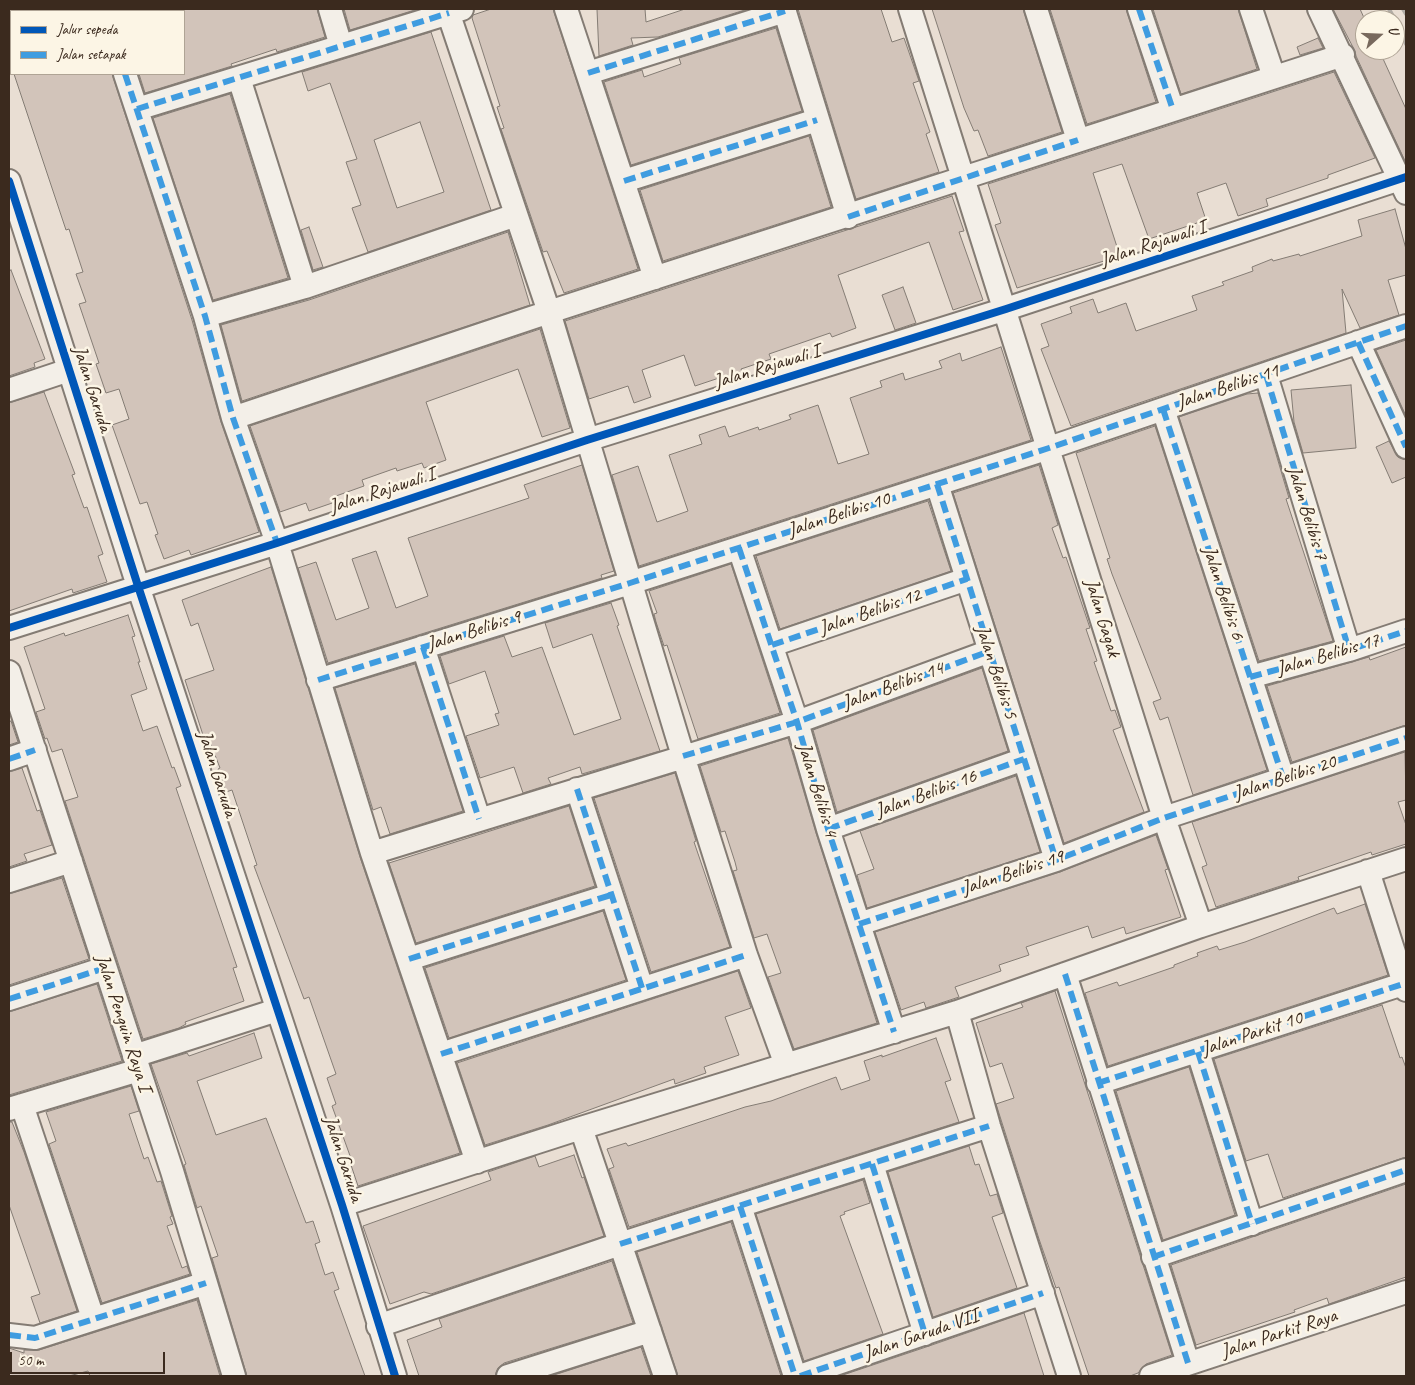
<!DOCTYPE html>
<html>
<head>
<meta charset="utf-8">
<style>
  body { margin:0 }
  #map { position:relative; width:1415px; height:1385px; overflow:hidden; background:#e9ded3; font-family:Caveat,sans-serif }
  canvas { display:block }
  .frame { position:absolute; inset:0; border:10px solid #3b2a1e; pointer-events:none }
  .legend { position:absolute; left:10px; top:10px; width:175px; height:65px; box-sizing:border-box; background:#fcf5e5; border:1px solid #afa495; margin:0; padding:6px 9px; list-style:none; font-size:15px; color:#3b2a1e }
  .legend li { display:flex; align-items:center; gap:10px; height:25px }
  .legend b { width:25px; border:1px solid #afa495 }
  .north { position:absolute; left:1355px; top:10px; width:50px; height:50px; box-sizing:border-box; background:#fcf5e5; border:1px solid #afa495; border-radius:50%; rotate:70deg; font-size:14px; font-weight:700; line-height:20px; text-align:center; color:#3b2a1e }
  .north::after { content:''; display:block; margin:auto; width:18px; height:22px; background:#78695d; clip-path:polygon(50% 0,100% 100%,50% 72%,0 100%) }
  .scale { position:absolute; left:10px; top:1352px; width:155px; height:22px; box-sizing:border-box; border:2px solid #3b2a1e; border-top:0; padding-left:6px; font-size:15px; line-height:18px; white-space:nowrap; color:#3b2a1e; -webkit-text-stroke:4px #fcf5e5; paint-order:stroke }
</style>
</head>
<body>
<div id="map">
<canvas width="1415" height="1385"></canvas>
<div class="frame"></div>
<ul class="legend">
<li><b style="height:6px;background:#0057b8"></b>Jalur sepeda</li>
<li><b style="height:6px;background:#3f9ce0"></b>Jalan setapak</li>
</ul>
<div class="north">U</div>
<div class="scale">50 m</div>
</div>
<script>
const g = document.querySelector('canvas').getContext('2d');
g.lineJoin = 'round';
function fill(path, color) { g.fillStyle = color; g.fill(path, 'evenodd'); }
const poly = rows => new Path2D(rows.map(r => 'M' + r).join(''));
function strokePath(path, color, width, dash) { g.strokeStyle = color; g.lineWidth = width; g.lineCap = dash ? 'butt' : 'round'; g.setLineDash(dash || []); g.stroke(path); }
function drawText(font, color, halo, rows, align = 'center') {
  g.font = font + ' Caveat,sans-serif'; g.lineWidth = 5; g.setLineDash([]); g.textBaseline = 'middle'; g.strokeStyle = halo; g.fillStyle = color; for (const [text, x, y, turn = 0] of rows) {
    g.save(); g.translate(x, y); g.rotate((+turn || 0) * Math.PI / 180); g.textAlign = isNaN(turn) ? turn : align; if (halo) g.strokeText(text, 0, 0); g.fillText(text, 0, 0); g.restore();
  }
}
const building = poly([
  [184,9,317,9,325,37,277,52,276,49,231,64,232,66,145,93,139,74,184,74,184,9],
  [344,9,418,9,350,30,344,9],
  [491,9,553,9,638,269,564,293,547,251,543,252,501,129,504,128,497,107,500,106,472,18,473,15,491,9],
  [597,9,645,9,646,22,685,9,748,9,658,37,631,38,633,45,599,56,597,9],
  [798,9,881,9,892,42,904,38,919,81,913,83,930,132,926,134,939,172,856,199,798,9],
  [932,9,1023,9,1062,132,988,156,978,130,974,131,964,108,932,9],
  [1050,9,1126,9,1156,102,1087,124,1050,9],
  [1153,9,1238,9,1257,69,1181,94,1153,9],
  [1333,9,1360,9,1365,20,1365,50,1379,50,1406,109,1406,163,1356,56,1355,51,1333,9],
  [776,28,802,111,631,165,604,82,642,70,644,77,681,64,679,58,776,28],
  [431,32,491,210,368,252,352,208,361,205,346,162,357,159,330,83,308,91,302,72,431,32],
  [420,122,444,192,397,208,374,140,420,122],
  [1318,38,1323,48,1300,55,1297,47,1318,38],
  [1334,72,1375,158,1328,175,1328,178,1266,199,1268,206,1238,216,1226,183,1197,193,1206,220,1149,239,1122,164,1093,173,1120,256,1017,288,995,225,1001,223,988,184,1334,72],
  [14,74,112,74,192,320,221,422,259,532,191,555,189,550,164,559,155,535,158,534,147,502,140,504,112,425,129,419,119,389,106,393,96,364,99,363,79,304,86,302,76,274,83,272,69,229,66,230,14,74],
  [230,94,288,278,213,300,153,118,230,94],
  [809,136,831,207,663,261,640,190,809,136],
  [952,196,964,231,959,232,983,300,953,310,929,242,838,275,856,328,832,337,830,333,769,354,771,359,741,369,743,374,723,381,722,377,695,386,684,355,642,370,651,397,634,403,628,386,589,399,565,321,952,196],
  [1395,209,1406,249,1406,275,1388,280,1399,315,1360,328,1342,289,1346,333,1071,426,1041,349,1049,346,1041,324,1072,313,1070,307,1093,299,1098,313,1126,303,1136,331,1197,310,1192,296,1224,285,1222,282,1253,271,1252,267,1272,259,1273,261,1299,254,1300,256,1362,236,1358,220,1395,209],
  [309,227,323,267,313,270,301,230,309,227],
  [508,232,530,305,242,401,221,325,309,300,508,232],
  [11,270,45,359,34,363,35,367,9,376,9,271,11,270],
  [903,287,916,323,895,330,882,295,903,287],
  [540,329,570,428,542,437,518,369,426,402,446,460,424,468,422,463,397,471,396,468,362,480,364,486,336,496,338,501,309,511,306,503,280,512,250,426,540,329],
  [1406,340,1406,416,1376,350,1406,340],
  [1001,347,1031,440,639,566,612,475,638,466,657,522,688,511,669,455,702,444,699,435,725,426,729,437,758,427,759,430,791,419,789,415,818,405,838,464,869,454,850,398,882,387,880,381,903,373,905,380,942,368,939,361,960,353,962,361,1001,347],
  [1351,385,1356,448,1303,453,1294,422,1291,390,1351,385],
  [44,392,75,474,72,475,84,508,87,507,103,554,98,556,107,582,73,593,72,589,9,611,9,403,44,392],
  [1258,393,1289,498,1286,499,1333,641,1259,661,1179,417,1247,394,1258,393],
  [1155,426,1267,770,1193,795,1168,717,1160,720,1153,702,1161,699,1112,574,1107,559,1110,558,1076,453,1155,426],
  [1389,441,1398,457,1406,460,1406,477,1392,483,1376,447,1389,441],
  [582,465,614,571,601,575,602,578,328,663,298,568,316,562,336,620,369,608,352,559,376,551,396,608,428,596,408,538,529,498,524,485,582,465],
  [1039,465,1058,525,1052,528,1063,558,1066,557,1090,628,1086,629,1097,661,1094,662,1111,711,1115,710,1121,727,1113,730,1144,812,1064,843,953,493,1039,465],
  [928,501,951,571,780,629,756,556,928,501],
  [731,564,780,713,698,739,667,645,664,646,656,622,654,614,657,613,649,591,731,564],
  [271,567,360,857,460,1153,358,1186,351,1165,353,1164,332,1106,336,1104,327,1078,336,1074,309,997,304,999,266,898,254,866,257,865,232,790,226,792,218,769,220,768,208,737,204,738,185,680,214,670,198,623,191,626,182,600,271,567],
  [611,603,619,625,617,626,660,751,582,774,580,767,548,778,551,784,523,793,514,767,480,778,466,736,499,725,495,714,499,713,485,671,449,684,440,656,504,636,512,657,542,647,574,735,621,719,592,634,553,648,545,623,611,603],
  [128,615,135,636,132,637,140,662,138,662,147,689,131,695,143,731,157,726,172,768,174,767,181,786,176,788,237,967,233,968,244,1001,185,1022,186,1024,179,1028,143,1039,65,801,78,797,62,749,52,752,47,738,45,739,36,712,45,709,24,647,64,633,65,636,128,615],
  [1406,647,1406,725,1292,762,1267,686,1369,657,1370,660,1406,647],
  [415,664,463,811,390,834,381,807,373,810,335,688,415,664],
  [982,668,1008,751,837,812,813,730,982,668],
  [11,721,18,742,9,745,9,722,11,721],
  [788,738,816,833,877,1023,794,1049,768,977,781,973,767,934,754,938,733,871,737,870,735,862,725,831,721,832,700,766,788,738],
  [1405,752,1406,800,1398,802,1406,825,1406,844,1372,855,1371,852,1298,877,1299,880,1216,907,1202,867,1207,865,1192,822,1405,752],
  [22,768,37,811,40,810,52,845,24,854,27,861,9,867,9,772,22,768],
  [675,773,696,841,694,842,730,947,651,972,594,798,675,773],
  [1016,776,1040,852,867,908,857,875,874,869,860,831,1016,776],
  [569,806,595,886,416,943,389,863,569,806],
  [1156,835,1168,869,1165,870,1181,917,1126,934,1124,927,1092,938,1088,926,1026,947,1029,955,999,965,1001,971,955,987,959,997,926,1008,924,1002,901,1010,875,932,1060,872,1156,835],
  [62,878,89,959,9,985,9,894,62,878],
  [1365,904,1388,975,1108,1066,1085,993,1117,982,1119,986,1174,967,1174,965,1198,956,1197,953,1217,946,1219,950,1245,942,1334,908,1337,914,1365,904],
  [603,911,626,980,449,1038,425,968,603,911],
  [738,971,751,1008,725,1017,739,1055,704,1067,706,1073,675,1084,674,1079,548,1125,485,1145,457,1063,738,971],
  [97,984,122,1061,9,1095,9,1012,97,984],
  [1055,991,1172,1355,1146,1364,1138,1373,1130,1376,1089,1376,1059,1287,1056,1288,1039,1239,996,1104,1014,1098,1002,1063,990,1067,976,1023,1023,1007,1021,1003,1055,991],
  [1382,1005,1400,1058,1402,1057,1406,1068,1406,1157,1283,1198,1268,1154,1246,1161,1214,1059,1382,1005],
  [254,1033,262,1058,197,1081,216,1135,266,1118,306,1223,313,1221,320,1242,315,1244,325,1275,333,1272,339,1289,334,1291,365,1376,247,1376,212,1258,218,1256,201,1206,197,1208,186,1172,184,1165,186,1164,151,1064,187,1053,189,1056,254,1033],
  [936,1038,951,1080,945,1082,959,1122,629,1227,609,1169,614,1167,607,1149,626,1143,628,1146,745,1107,771,1101,836,1077,841,1090,870,1080,864,1061,882,1055,882,1057,936,1038],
  [1189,1067,1235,1215,1163,1240,1116,1091,1189,1067],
  [131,1086,139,1111,129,1114,144,1159,148,1157,157,1182,161,1181,172,1216,170,1217,173,1224,167,1226,182,1268,187,1266,190,1274,102,1303,49,1144,56,1141,46,1112,131,1086],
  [9,1122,12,1122,24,1152,77,1311,40,1323,31,1297,40,1294,9,1205,9,1122],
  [969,1146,975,1165,979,1164,990,1196,997,1194,1003,1213,992,1217,1017,1288,933,1317,888,1172,969,1146],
  [574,1155,582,1178,584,1177,604,1236,431,1294,424,1292,390,1304,363,1226,491,1180,488,1172,535,1156,539,1167,574,1155],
  [863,1180,870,1203,844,1212,845,1214,840,1216,883,1334,804,1361,756,1214,863,1180],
  [1406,1184,1406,1277,1329,1304,1327,1298,1294,1310,1295,1312,1196,1345,1171,1265,1406,1184],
  [731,1222,781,1376,678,1376,637,1252,731,1222],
  [612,1261,633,1323,504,1363,498,1368,495,1376,419,1376,407,1340,442,1327,439,1319,612,1261],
  [197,1300,220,1376,90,1376,88,1371,69,1376,9,1376,9,1348,24,1353,24,1350,39,1350,197,1300],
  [1024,1313,1044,1376,840,1376,929,1346,1024,1313],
  [641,1347,651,1376,551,1376,641,1347]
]);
fill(building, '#d2c4ba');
strokePath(building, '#847c74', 1);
const minor = poly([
  [103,9,104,11],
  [330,9,341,46],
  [447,9,549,312,683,756,746,955,786,1065],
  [566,9,655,278],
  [784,9,848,217],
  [910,9,1164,818,1201,926],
  [1036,9,1078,140],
  [1139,9,1173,110],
  [1251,9,1274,77],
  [1319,9,1406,193],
  [588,73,785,11],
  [125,74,205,316,233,418,277,543,372,853,477,1162],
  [239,78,305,287],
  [137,109,462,9],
  [9,181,138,586,342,1205,395,1376],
  [624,181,817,120],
  [205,316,305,287,516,215],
  [1358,342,1406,447],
  [1266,375,1349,650],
  [9,390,69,370],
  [1163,409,1283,778],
  [233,418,549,312,1343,55],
  [937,484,1056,860],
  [739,548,797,722,828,829,894,1032],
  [9,628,277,543,587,440,1006,309,1406,177],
  [772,645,967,579],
  [423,647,479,819],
  [9,672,172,1171,234,1376],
  [1250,677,1349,650,1406,631],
  [318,680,630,583,1049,448,1406,326],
  [9,759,35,750],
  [577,789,642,988],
  [828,829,1024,759],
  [372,853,797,722,990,651],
  [1368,871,1406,990],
  [9,881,71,861],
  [859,924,1056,860,1164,818,1406,738],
  [409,959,611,895],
  [1065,974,1188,1363],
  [9,999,105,968],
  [957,1012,989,1126,1069,1376],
  [1198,1052,1252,1224],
  [441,1054,746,955],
  [134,1056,277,1010],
  [1098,1083,1406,983],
  [22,1105,93,1318],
  [9,1109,139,1070],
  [581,1128,665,1376],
  [872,1164,925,1334],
  [342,1205,581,1128,957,1012,1201,926,1406,859],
  [740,1206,795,1376],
  [1153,1257,1406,1170],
  [378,1326,620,1244,989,1126],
  [9,1335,35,1338,206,1283],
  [508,1376,650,1331],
  [800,1376,1043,1293],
  [1151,1376,1406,1292]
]);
strokePath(minor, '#847c74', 26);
strokePath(minor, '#f3efe8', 22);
strokePath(poly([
  [1389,9,1395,20],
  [1403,9,1406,14],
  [1395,21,1406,44]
]), '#b1aca5', 4);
strokePath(poly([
  [103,9,104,11],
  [1139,9,1173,110],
  [588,73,785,11],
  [125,74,205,316,233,418,277,543],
  [137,109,449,13],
  [624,181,817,120],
  [848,217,1078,140],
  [1358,342,1406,447],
  [1266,375,1349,650],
  [1163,409,1283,778],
  [937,484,1056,860],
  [739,548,797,722,828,829,894,1032],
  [772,645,967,579],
  [423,647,479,819],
  [1250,677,1349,650,1406,631],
  [318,680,630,583,1049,448,1406,326],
  [683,756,797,722,990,651],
  [9,759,35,750],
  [577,789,642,988],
  [828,829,1024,759],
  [859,924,1056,860,1164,818,1406,738],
  [409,959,611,895],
  [1065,974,1188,1363],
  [9,999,105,968],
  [1198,1052,1252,1224],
  [441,1054,746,955],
  [1098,1083,1406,983],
  [872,1164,925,1334],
  [740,1206,795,1376],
  [620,1244,989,1126],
  [1153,1257,1406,1170],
  [9,1335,35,1338,206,1283],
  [800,1376,1043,1293]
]), '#3f9ce0', 6, [12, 6]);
strokePath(poly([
  [9,181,138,586,342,1205,395,1376],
  [9,628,277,543,587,440,1006,309,1406,177]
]), '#0057b8', 8);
drawText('20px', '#3b2a1e', '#fcf5e5', [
  ["Jalan Rajawali I",1153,244,-18],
  ["Jalan Rajawali I",767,367,-17],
  ["Jalan Belibis 11",1228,387,-18],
  ["Jalan Garuda",92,389,72],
  ["Jalan Rajawali I",382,491,-18],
  ["Jalan Belibis 7",1307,513,73],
  ["Jalan Belibis 10",839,515,-18],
  ["Jalan Belibis 6",1223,593,72],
  ["Jalan Belibis 12",870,612,-19],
  ["Jalan Gagak",1102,618,73],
  ["Jalan Belibis 9",474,631,-17],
  ["Jalan Belibis 17",1328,655,-16],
  ["Jalan Belibis 5",996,672,72],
  ["Jalan Belibis 14",893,686,-20],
  ["Jalan Garuda",217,774,72],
  ["Jalan Belibis 20",1285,778,-18],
  ["Jalan Belibis 4",817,790,73],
  ["Jalan Belibis 16",926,794,-20],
  ["Jalan Belibis 19",1013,873,-18],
  ["Jalan Penguin Raya I",123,1023,72],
  ["Jalan Parkit 10",1252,1034,-18],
  ["Jalan Garuda",343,1159,72],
  ["Jalan Parkit Raya",1279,1334,-18],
  ["Jalan Garuda VII",921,1335,-19]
]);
</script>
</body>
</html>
